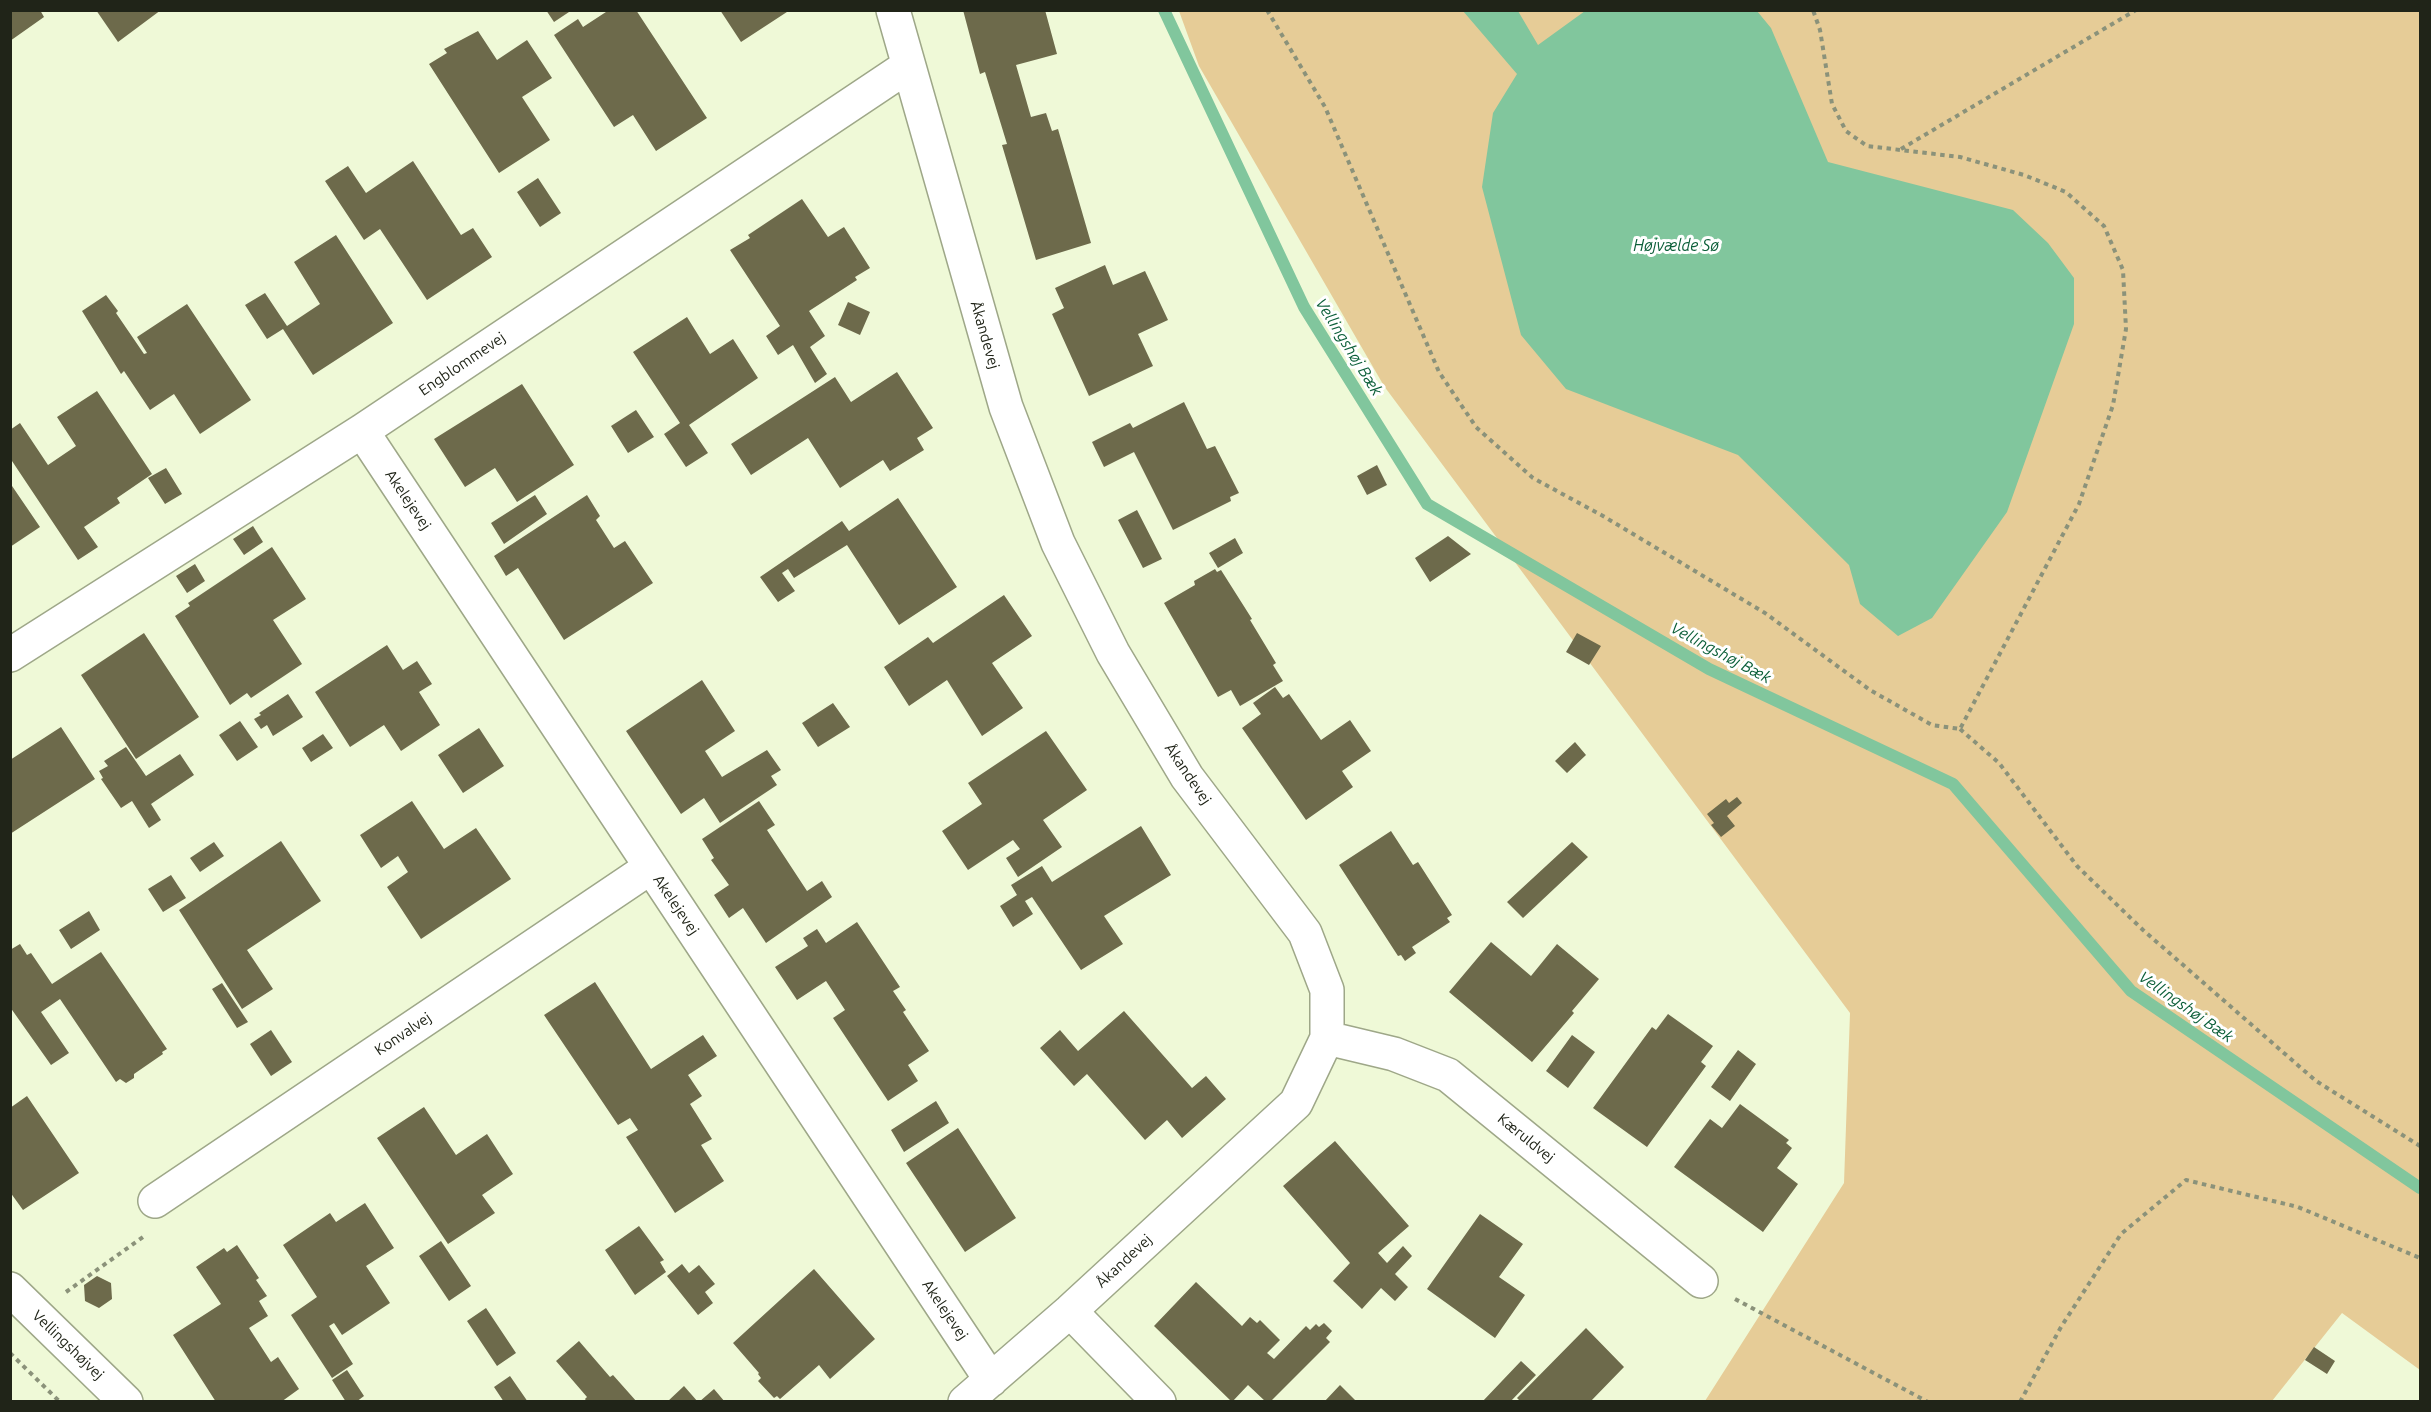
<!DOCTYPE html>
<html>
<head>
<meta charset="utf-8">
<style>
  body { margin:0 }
  #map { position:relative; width:2431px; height:1412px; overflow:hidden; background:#eff9d7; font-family:Ubuntu,sans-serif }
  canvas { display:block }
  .frame { position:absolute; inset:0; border:12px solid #202418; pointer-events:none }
</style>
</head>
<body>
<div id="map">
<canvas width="2431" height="1412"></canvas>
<div class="frame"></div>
</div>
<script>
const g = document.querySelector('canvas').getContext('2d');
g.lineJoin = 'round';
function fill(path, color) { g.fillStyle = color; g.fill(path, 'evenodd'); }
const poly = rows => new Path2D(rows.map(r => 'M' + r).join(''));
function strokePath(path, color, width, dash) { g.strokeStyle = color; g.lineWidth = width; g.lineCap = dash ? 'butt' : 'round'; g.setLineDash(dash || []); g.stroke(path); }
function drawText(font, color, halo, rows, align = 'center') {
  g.font = font + ' Ubuntu,sans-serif'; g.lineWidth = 6; g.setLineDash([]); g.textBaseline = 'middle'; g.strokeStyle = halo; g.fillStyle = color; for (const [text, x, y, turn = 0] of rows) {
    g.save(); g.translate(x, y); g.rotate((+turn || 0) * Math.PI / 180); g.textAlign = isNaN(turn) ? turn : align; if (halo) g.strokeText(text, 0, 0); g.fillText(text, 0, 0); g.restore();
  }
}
fill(poly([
  [1179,11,2420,11,2420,1370,2342,1313,2272,1401,1705,1401,1844,1183,1850,1013,1384,386,1199,66]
]), '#e6cc97');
fill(poly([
  [1463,11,1518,11,1538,45,1585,11,1757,11,1771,28,1828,162,2013,210,2048,243,2074,278,2074,324,2007,512,1932,618,1898,636,1860,604,1849,565,1738,455,1566,389,1521,335,1482,187,1493,113,1517,74]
]), '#81c69d');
strokePath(poly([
  [1164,10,1304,307,1427,504,1709,669,1953,784,2131,991,2420,1188]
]), '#81c69d', 12);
fill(poly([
  [10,10,40,10,44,17,10,41],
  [96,10,161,10,118,42],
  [546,10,572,10,554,22],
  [609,10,636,10,707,118,656,151,633,115,614,127,554,35,578,19,583,27],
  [720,10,790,10,741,42],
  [963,10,1045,10,1057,54,1016,65,1031,117,1046,113,1052,131,1058,129,1091,243,1036,260,1002,145,1007,144,985,72,980,74],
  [478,31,497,60,527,40,552,78,522,97,550,140,499,173,429,64,447,53,444,49],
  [413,161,461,235,473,228,492,257,427,300,380,229,364,240,325,181,348,166,366,193],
  [538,178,561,213,540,227,517,192],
  [802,199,828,237,844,227,870,268,855,277,857,280,809,311,825,336,810,347,827,374,815,383,793,345,778,355,766,336,780,326,730,250,750,238,748,235],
  [336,235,393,323,313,375,283,329,267,339,245,305,265,293,287,326,320,304,294,262],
  [1105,265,1113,285,1145,271,1168,320,1138,334,1153,366,1089,396,1052,314,1064,308,1055,288],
  [106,295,118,311,116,313,144,354,147,353,137,337,187,304,251,400,200,434,174,394,150,410,124,371,121,374,82,311],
  [848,302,870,312,860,335,838,325],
  [687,317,710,354,733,339,758,378,689,425,708,453,686,467,664,434,680,423,633,352],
  [897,372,933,428,917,438,924,450,890,471,883,460,840,488,808,438,751,475,731,444,835,377,851,402],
  [522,384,574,465,517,502,495,468,465,487,434,439],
  [97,391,152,474,117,498,120,503,84,527,98,547,78,560,10,458,10,430,20,423,48,465,76,446,57,417],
  [1184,402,1207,449,1215,446,1239,493,1230,497,1231,501,1173,530,1134,452,1104,467,1092,442,1130,423,1133,428],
  [636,410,654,437,628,453,611,426],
  [1377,465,1387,485,1367,495,1357,476],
  [166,468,182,494,165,504,148,478],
  [10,483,40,527,10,547],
  [535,495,547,514,504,544,491,523],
  [587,495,600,516,596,520,614,548,625,541,653,583,564,640,518,568,506,576,494,556],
  [898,498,957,587,899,625,847,545,794,578,788,569,782,573,795,591,778,602,760,577,842,521,849,531],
  [1137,510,1162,559,1143,568,1118,520],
  [253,526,263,542,244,555,233,539],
  [1448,536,1471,554,1430,582,1415,558],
  [1235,538,1243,553,1218,568,1209,553],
  [272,547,306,599,273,620,302,664,251,698,247,693,230,705,175,616,190,606,188,603],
  [195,564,205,581,187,593,176,576],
  [1215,569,1217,572,1221,570,1252,619,1250,620,1276,663,1273,665,1283,681,1240,706,1231,690,1218,697,1164,603,1195,585,1194,581],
  [1004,595,1032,636,992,663,1023,708,982,736,947,680,909,706,884,667,928,637,933,643],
  [144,633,199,717,136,759,81,675],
  [1577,633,1601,646,1589,665,1566,652],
  [387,645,403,670,417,661,432,684,419,692,440,725,401,751,384,725,350,747,315,692],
  [702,680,735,731,705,751,722,777,767,750,781,770,771,776,777,785,720,823,704,798,681,814,626,731],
  [1275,687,1283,698,1289,694,1321,740,1350,720,1371,751,1342,771,1353,787,1306,820,1242,728,1261,714,1253,703],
  [288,694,303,717,273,736,267,725,261,729,254,719,261,715,259,713],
  [833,703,850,727,818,747,802,723],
  [240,721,258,747,237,761,219,735],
  [61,727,95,779,10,834,10,760],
  [479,728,504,766,463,793,438,755],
  [1046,731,1087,790,1043,820,1062,847,1018,877,1006,858,1020,849,1013,840,968,870,942,831,982,804,968,783],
  [323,734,333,748,311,762,302,748],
  [1575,742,1586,755,1567,773,1555,761],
  [126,747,146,776,180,754,194,775,151,804,161,820,149,828,132,801,121,808,101,779,103,778,99,771,108,766,104,761],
  [1737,797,1742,803,1727,816,1735,826,1721,837,1711,825,1714,823,1707,814,1726,799,1729,803],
  [412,801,444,849,476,828,511,879,421,939,387,887,408,872,398,856,381,868,360,835],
  [759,801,775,825,767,830,807,891,822,881,832,897,766,943,743,908,729,918,714,895,729,885,711,860,714,858,702,839],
  [1141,826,1171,875,1104,916,1123,944,1081,970,1032,897,1025,901,1033,914,1013,927,1000,906,1017,895,1011,885,1042,866,1052,882],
  [1391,831,1413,865,1418,862,1452,915,1447,918,1450,922,1412,947,1416,953,1405,961,1401,955,1398,956,1339,865],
  [281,841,321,901,247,950,273,989,242,1009,179,910],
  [214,842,224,856,200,872,190,858],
  [1572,842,1588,857,1523,918,1507,902],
  [171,875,186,898,163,912,148,889],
  [89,911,100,930,71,949,59,930],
  [857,922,900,987,893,991,906,1010,903,1012,929,1051,908,1065,918,1081,888,1101,833,1018,845,1010,826,981,797,1000,775,967,808,946,803,938,817,929,826,943],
  [1491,942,1531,976,1557,944,1599,979,1572,1011,1574,1013,1532,1062,1449,992],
  [20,944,27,955,31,953,52,984,101,952,167,1049,162,1052,163,1054,134,1074,134,1078,126,1083,120,1079,116,1082,60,999,41,1012,69,1053,51,1065,10,1007,10,950],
  [595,982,651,1069,703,1035,717,1056,688,1075,702,1096,690,1104,712,1139,701,1145,724,1181,675,1213,626,1137,638,1130,630,1118,618,1125,544,1015],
  [222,983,248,1022,237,1028,212,989],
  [1124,1011,1192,1088,1206,1076,1226,1099,1182,1138,1167,1120,1145,1140,1087,1074,1074,1086,1040,1048,1060,1030,1078,1051],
  [1668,1014,1713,1046,1701,1062,1706,1066,1647,1147,1593,1108,1652,1027,1656,1030],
  [271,1030,292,1062,271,1076,250,1044],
  [1572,1035,1595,1052,1568,1088,1546,1071],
  [1738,1050,1756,1064,1730,1101,1711,1087],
  [27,1096,79,1173,23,1210,10,1192,10,1108],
  [936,1101,949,1123,904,1152,891,1130],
  [1740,1104,1789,1140,1786,1143,1792,1148,1777,1168,1798,1184,1763,1232,1674,1167,1710,1119,1722,1128],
  [424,1107,456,1155,487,1134,513,1174,482,1195,495,1213,448,1244,377,1138],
  [958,1128,1016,1218,965,1252,906,1163],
  [1335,1141,1409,1226,1378,1253,1387,1263,1403,1246,1412,1256,1395,1274,1408,1287,1395,1301,1381,1288,1362,1309,1333,1281,1350,1263,1283,1186],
  [365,1203,394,1248,366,1266,390,1303,342,1335,334,1323,329,1326,353,1364,332,1378,291,1315,317,1297,283,1245,330,1213,336,1222],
  [1480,1214,1523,1244,1499,1277,1525,1295,1495,1338,1427,1289],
  [639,1226,664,1260,660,1262,666,1272,635,1295,605,1250],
  [441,1241,471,1286,449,1301,419,1256],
  [237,1245,259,1278,256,1280,267,1296,259,1301,268,1316,249,1328,271,1362,278,1357,299,1389,281,1402,216,1402,173,1335,221,1304,196,1267,224,1248,227,1252],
  [682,1264,689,1273,699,1265,715,1284,705,1292,713,1303,698,1315,667,1276],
  [814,1269,875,1339,830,1379,819,1365,780,1399,777,1396,774,1398,758,1381,761,1378,758,1374,759,1373,733,1343],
  [97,1276,111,1283,112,1299,99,1308,85,1301,84,1285],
  [1196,1282,1242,1326,1250,1317,1257,1323,1260,1320,1280,1340,1267,1353,1274,1359,1306,1326,1310,1330,1316,1324,1319,1327,1324,1323,1332,1331,1326,1338,1330,1342,1270,1402,1266,1402,1248,1385,1232,1402,1154,1326],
  [486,1308,516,1353,497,1366,467,1321],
  [1586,1328,1624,1367,1590,1402,1521,1402,1517,1398],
  [579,1341,610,1377,613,1375,637,1402,587,1402,585,1399,587,1397,556,1361],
  [2314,1347,2335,1361,2327,1374,2305,1360],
  [1521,1361,1536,1375,1510,1402,1482,1402],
  [347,1370,364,1396,356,1402,346,1402,332,1380],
  [510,1376,528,1402,504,1402,494,1387],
  [1340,1385,1357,1402,1324,1402],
  [684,1386,698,1402,667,1402],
  [714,1389,725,1402,699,1402]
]), '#6d6a4b');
const street = poly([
  [893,10,1006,407,1058,543,1113,653,1187,777,1305,933,1327,990,1327,1038,1296,1103,1070,1311,965,1402],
  [362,431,991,1380],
  [10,655,362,431,908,66],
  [1327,1038,1394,1054,1448,1075,1701,1281],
  [155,1201,651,867],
  [1070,1311,1159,1402]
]);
const secondary = poly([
  [10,1289,126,1402]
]);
strokePath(street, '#9ea788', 36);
strokePath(secondary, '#9ea788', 36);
strokePath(poly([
  [1267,10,1325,107,1439,372,1476,427,1533,478,1603,516,1765,613,1870,690,1932,725,1960,729,2079,504,2113,405,2126,329,2123,270,2104,226,2066,192,2024,175,1960,157,1867,146,1846,131,1832,104,1820,30,1813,10],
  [1901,149,2136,10],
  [1960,729,1999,763,2077,866,2143,930,2316,1081,2420,1146],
  [66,1292,143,1237],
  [1735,1299,1928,1402],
  [10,1353,60,1402],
  [2020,1402,2061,1327,2121,1234,2186,1180,2298,1207,2420,1258]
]), '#8b927a', 4, [4.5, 4.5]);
strokePath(street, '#fff', 33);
strokePath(secondary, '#fff', 33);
drawText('15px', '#202418', '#fff', [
  ["Åkandevej",985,335,74],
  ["Engblommevej",462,364,-34],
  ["Akelejevej",408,500,56],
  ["Åkandevej",1188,774,56],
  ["Akelejevej",676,905,56],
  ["Konvalvej",403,1034,-34],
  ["Kæruldvej",1526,1138,39],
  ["Åkandevej",1124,1261,-43],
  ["Akelejevej",945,1310,56],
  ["Vellingshøjvej",68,1345,44]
]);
drawText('italic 16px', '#0c5f39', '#fff', [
  ["Højvælde Sø",1676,246],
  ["Vellingshøj Bæk",1349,347,58],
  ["Vellingshøj Bæk",1721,653,28],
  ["Vellingshøj Bæk",2186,1007,35]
]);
</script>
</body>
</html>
